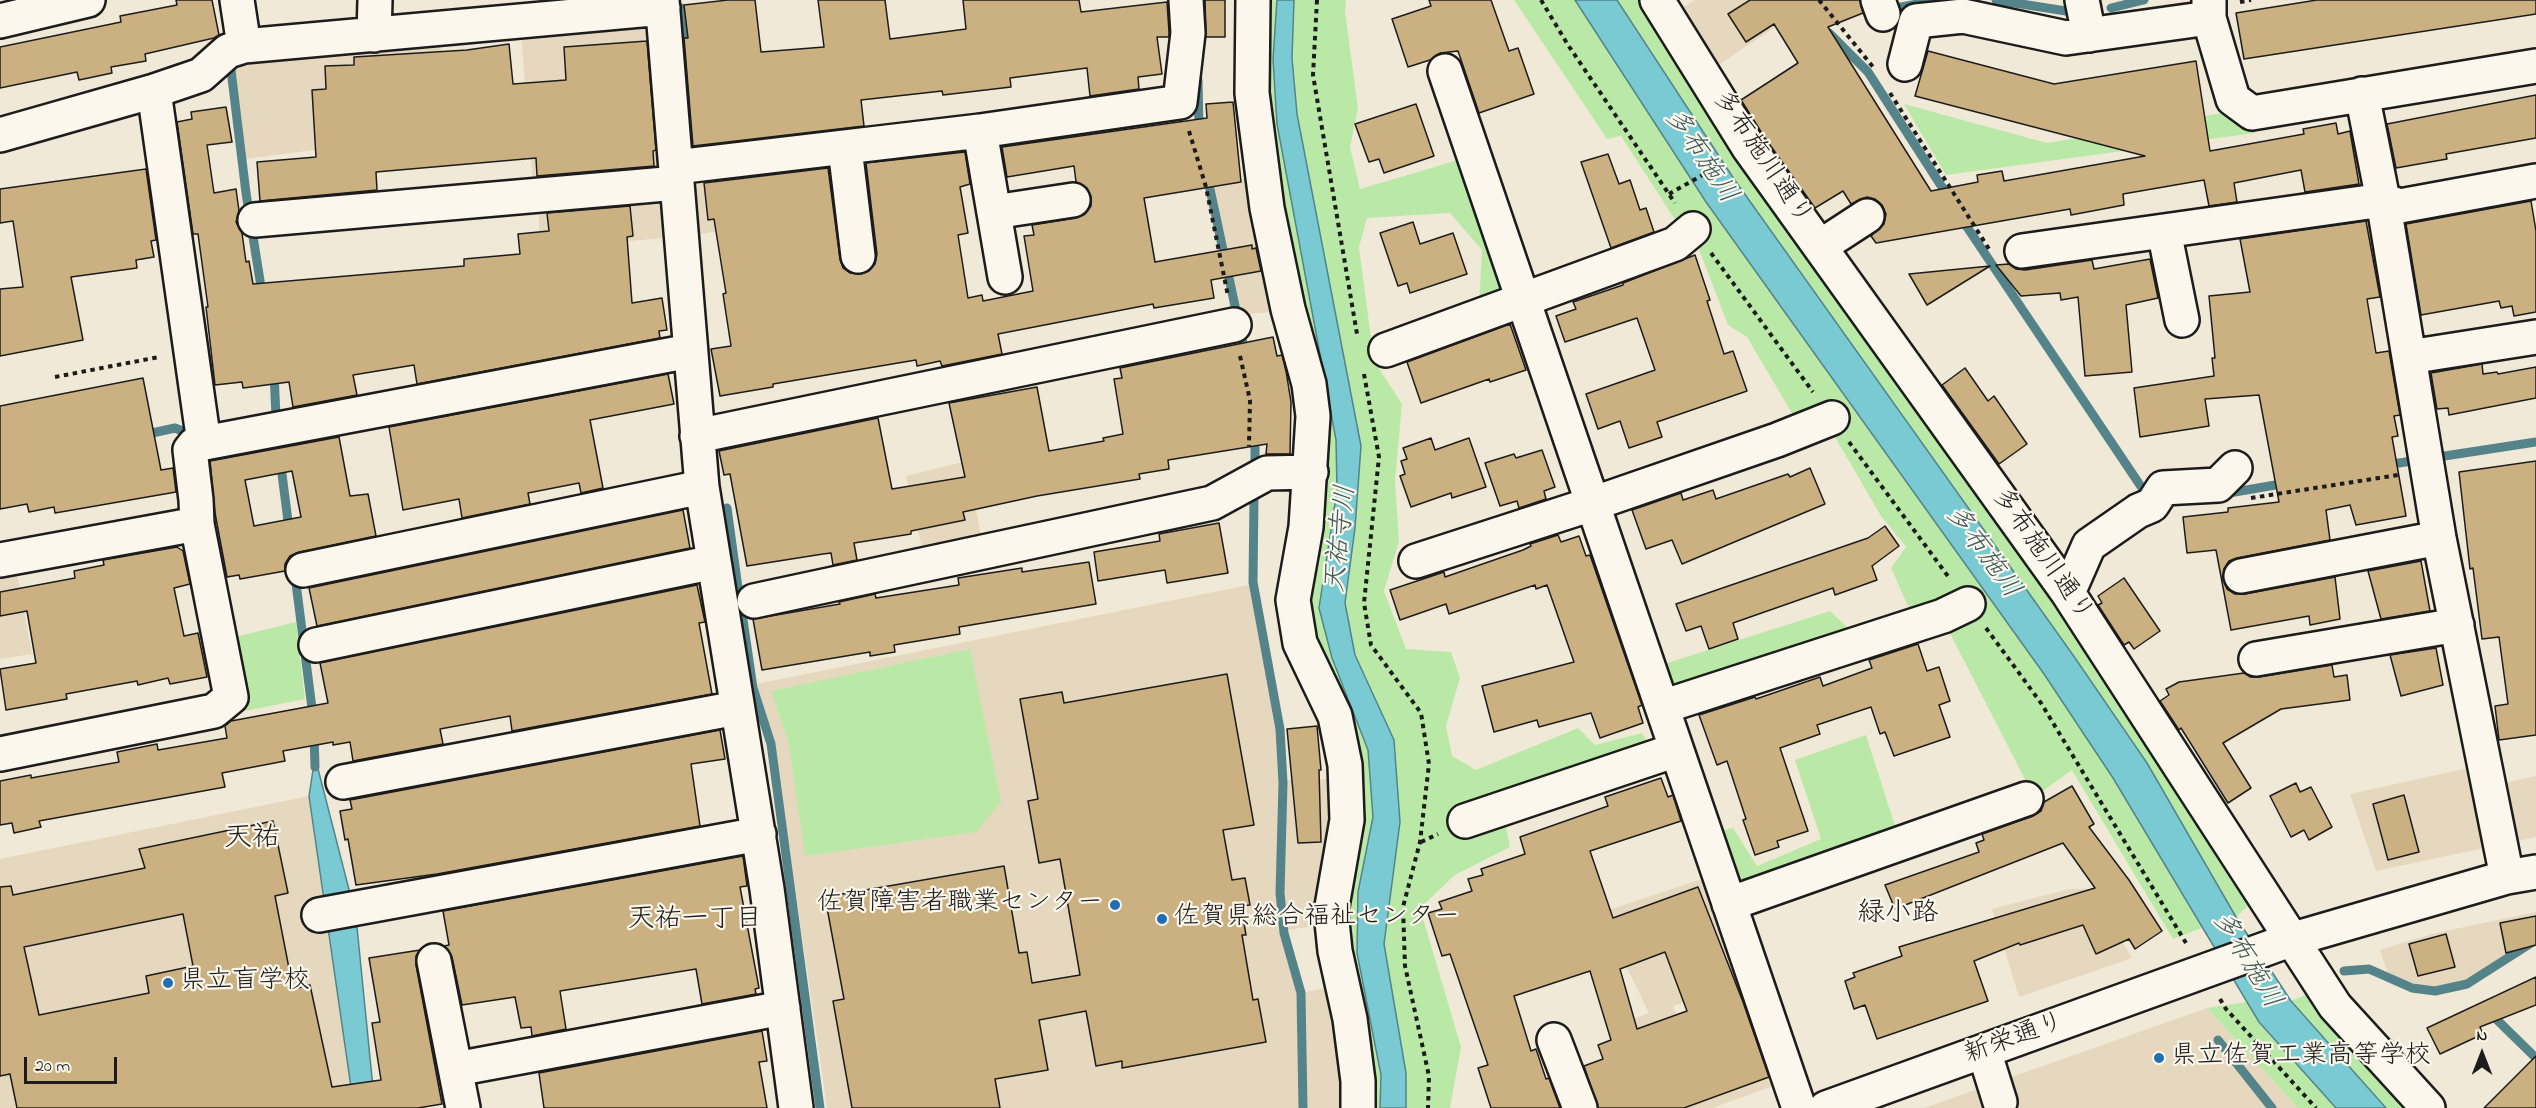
<!DOCTYPE html>
<html>
<head>
<meta charset="utf-8">
<style>
  body { margin:0 }
  #map { position:relative; width:2536px; height:1108px; overflow:hidden; background:#f1e9d7; font-family:"Indie Flower",sans-serif }
  canvas { display:block }
  .north { position:absolute; left:2452px; top:1024px; width:60px; height:60px; -webkit-text-stroke:4px #fbf7ec; paint-order:stroke; rotate:0deg; font-size:16px; font-weight:700; line-height:24px; text-align:center; color:#1c1c1c }
  .north::after { content:''; display:block; margin:auto; width:21px; height:27px; background:#1c1c1c; clip-path:polygon(50% 0,100% 100%,50% 72%,0 100%) }
  .scale { position:absolute; left:24px; top:1057px; width:93px; height:27px; box-sizing:border-box; border:3px solid #1c1c1c; border-top:0; padding-left:8px; font-size:18px; line-height:21px; white-space:nowrap; color:#1c1c1c; -webkit-text-stroke:4px #fbf7ec; paint-order:stroke }
</style>
</head>
<body>
<div id="map">
<canvas width="2536" height="1108"></canvas>
<div class="north">N</div>
<div class="scale">20 m</div>
</div>
<script>
const g = document.querySelector('canvas').getContext('2d');
g.lineJoin = 'round';
function fill(path, color) { g.fillStyle = color; g.fill(path, 'evenodd'); }
const poly = rows => new Path2D(rows.map(r => 'M' + r).join(''));
function strokePath(path, color, width, dash) { g.strokeStyle = color; g.lineWidth = width; g.lineCap = dash ? 'butt' : 'round'; g.setLineDash(dash || []); g.stroke(path); }
function drawText(font, color, halo, rows, align = 'center') {
  g.font = font + ' "Indie Flower","Klee One",sans-serif'; g.lineWidth = 4.5; g.setLineDash([]); g.textBaseline = 'middle'; g.strokeStyle = halo; g.fillStyle = color; for (const [text, x, y, turn = 0] of rows) {
    g.save(); g.translate(x, y); g.rotate((+turn || 0) * Math.PI / 180); g.textAlign = isNaN(turn) ? turn : align; if (halo) g.strokeText(text, 0, 0); g.fillText(text, 0, 0); g.restore();
  }
}
fill(poly([
  [1695,0,1805,0,1808,5,1714,68,1678,10],
  [652,22,663,176,533,186,521,33],
  [440,42,449,119,385,141,244,159,232,62],
  [766,165,773,223,694,235,689,175],
  [1256,177,1280,311,1239,315,1211,187],
  [663,192,666,238,540,248,538,202],
  [966,461,983,545,924,557,906,476],
  [15,563,32,654,0,659,0,566],
  [1249,585,1277,732,1280,780,1335,779,1335,834,1316,926,1280,931,1297,994,1330,987,1345,1108,827,1108,773,736,756,684],
  [2477,766,2482,788,2536,776,2536,837,2376,871,2350,794],
  [309,796,354,1108,0,1108,0,859],
  [1711,876,1744,981,1673,1006,1697,1064,1765,1040,1779,1084,1712,1108,1584,1108,1584,1106,1635,1086,1613,1026,1649,1013,1600,913],
  [2069,889,2090,889,2132,958,2019,997,1992,909],
  [2536,912,2536,943,2466,987,2432,995,2391,983,2380,950,2431,934],
  [2207,1008,2298,1108,1924,1108]
]), '#e6d8be');
fill(poly([
  [1260,0,1277,0,1273,59,1277,124,1336,440,1337,490,1319,608,1332,658,1368,750,1373,817,1358,892,1381,1075,1380,1108,1371,1108,1345,925,1362,787,1348,720,1314,649,1306,593,1319,518,1257,90],
  [1294,0,1346,0,1345,11,1358,108,1350,147,1360,189,1465,158,1511,295,1479,307,1482,250,1450,213,1367,218,1359,247,1374,361,1402,404,1395,481,1399,541,1384,591,1406,649,1451,652,1460,678,1446,726,1452,756,1476,770,1578,728,1595,745,1642,733,1652,750,1503,812,1510,847,1455,875,1420,908,1461,1047,1450,1108,1406,1108,1406,1073,1384,944,1400,822,1394,740,1355,655,1345,603,1355,528,1361,446,1297,114,1292,58],
  [1514,0,1575,0,1706,202,2044,674,2113,778,2202,928,2173,939,2072,770,2034,797,1938,610,1913,617,1891,568,1906,547,1881,516,1821,413,1799,425,1747,337,1728,325,1697,244,1681,229,1621,136,1607,139],
  [1617,0,1639,0,1732,148,2160,752,2250,904,2236,917,2147,763,2073,655,1734,179],
  [1904,104,2047,143,2228,112,2254,121,2255,133,1946,175],
  [1830,611,1853,633,1668,697,1658,666],
  [296,622,305,699,245,711,231,638],
  [970,649,1001,802,976,832,805,856,789,744,771,691],
  [1866,735,1899,839,1736,898,1713,832,1733,828,1757,866,1821,839,1795,760],
  [2310,993,2413,1108,2386,1108,2291,1001],
  [2247,1002,2259,1022,2336,1108,2298,1108,2207,1008]
]), '#bae9a7');
const water = poly([
  [1277,0,1294,0,1292,58,1297,114,1361,446,1355,528,1345,603,1355,655,1394,740,1400,822,1384,944,1406,1073,1406,1108,1380,1108,1381,1075,1357,953,1358,892,1373,817,1368,750,1332,658,1319,608,1337,490,1336,440,1277,124,1273,59,1277,0],
  [1575,0,1617,0,1734,179,2073,655,2147,763,2236,917,2291,1001,2386,1108,2336,1108,2259,1022,2113,778,2044,674,1706,202,1575,0],
  [315,757,356,917,375,1108,354,1108,309,796,315,757]
]);
fill(water, '#79cad3');
strokePath(water, '#54848a', 1.5);
strokePath(poly([
  [1996,0,2066,11],
  [681,8,691,138],
  [1896,8,1938,0],
  [2111,8,2144,0],
  [1829,33,1868,72,1949,198],
  [231,70,246,193,262,293],
  [1198,80,1199,129],
  [1207,175,1245,353],
  [1961,218,2146,494,2150,495],
  [269,418,276,417,274,372],
  [143,435,175,428,187,433],
  [278,443,313,716],
  [1255,463,1255,434],
  [2386,465,2536,442],
  [2223,494,2287,483],
  [1254,497,1253,582,1280,729,1283,783,1280,893,1284,933,1301,993,1303,1108],
  [727,508,739,595],
  [742,613,753,688,771,744,820,1108],
  [314,733,315,767],
  [2344,971,2369,969,2412,988,2435,991,2467,984,2536,940],
  [2489,1012,2536,1058],
  [2218,1040,2272,1108]
]), '#54848a', 9);
const building = poly([
  [176,0,212,0,219,35,214,38,145,54,146,61,111,67,112,73,79,80,77,72,0,88,0,47,121,22,120,16,177,5,176,0],
  [728,0,755,0,761,52,824,47,818,0,885,0,890,39,966,29,963,0,1079,0,1081,12,1167,2,1169,32,1169,37,1157,37,1162,74,1138,77,1139,89,1090,96,1087,68,1010,78,1011,87,943,95,942,91,861,100,864,126,693,146,684,38,688,38,684,5,728,0],
  [1205,0,1225,0,1225,37,1206,37,1205,0],
  [1429,0,1491,0,1509,51,1518,48,1534,94,1479,113,1458,51,1440,53,1430,60,1408,67,1392,19,1431,6,1429,0],
  [1750,0,1860,0,1863,13,1828,27,1931,191,1978,182,1977,175,2002,171,2004,181,2145,156,1915,96,1928,51,2054,84,2196,61,2210,151,2304,134,2303,129,2336,123,2338,134,2350,131,2359,184,2305,192,2301,170,2234,183,2237,202,2209,206,2204,180,2123,194,2124,205,2071,215,2070,209,1876,243,1871,236,1884,224,1886,214,1882,205,1875,199,1867,197,1851,204,1843,191,1815,208,1765,138,1741,100,1798,63,1774,24,1746,42,1728,14,1750,0],
  [2317,0,2536,0,2536,14,2244,59,2236,13,2317,0],
  [647,41,656,150,653,151,654,166,537,176,536,158,376,172,377,190,260,201,257,162,316,157,312,90,326,89,325,66,354,65,354,57,467,50,509,44,513,84,566,80,564,47,647,41],
  [2536,95,2536,138,2446,154,2447,159,2396,168,2387,124,2536,95],
  [1233,102,1241,182,1144,198,1155,262,1252,245,1252,249,1256,248,1261,271,1211,280,1214,298,1154,308,1153,304,998,334,1002,354,942,366,940,361,917,366,916,360,773,384,773,387,720,396,711,349,731,346,723,294,726,293,714,219,708,220,704,183,828,168,840,259,843,268,850,273,861,274,869,271,875,264,877,254,866,163,965,152,970,184,960,187,968,233,958,235,968,298,982,295,983,301,1033,291,1024,236,1034,235,1032,225,1076,218,1085,214,1091,206,1091,197,1087,188,1076,182,1074,166,1007,177,1002,147,1207,118,1206,104,1233,102],
  [1416,104,1434,156,1384,173,1379,159,1369,162,1355,124,1416,104],
  [226,107,232,142,207,145,214,193,236,189,239,211,236,222,242,233,246,262,249,261,253,284,464,266,464,259,520,254,518,234,549,231,547,213,630,206,633,236,627,237,632,303,662,298,667,330,659,331,660,338,417,384,414,365,353,375,357,395,293,407,289,382,243,388,242,382,215,385,206,307,208,307,198,234,193,234,177,122,192,119,191,112,226,107],
  [1608,154,1619,184,1630,180,1640,210,1646,208,1654,232,1611,248,1581,162,1608,154],
  [146,169,156,240,151,241,154,257,136,260,137,268,71,277,83,340,0,356,0,289,23,287,13,221,0,223,0,189,146,169],
  [2531,201,2536,231,2536,312,2514,316,2512,306,2501,308,2499,301,2421,315,2406,224,2531,201],
  [2366,221,2380,297,2367,299,2376,353,2389,351,2400,415,2394,416,2398,436,2392,437,2406,516,2356,525,2350,505,2326,510,2330,540,2237,558,2229,561,2224,569,2223,579,2227,589,2235,594,2245,594,2335,577,2340,619,2310,625,2309,616,2231,630,2216,550,2187,553,2183,517,2228,512,2228,508,2279,502,2259,395,2205,399,2209,426,2140,437,2134,388,2214,376,2212,358,2215,358,2209,296,2250,292,2240,239,2366,221],
  [1413,222,1420,244,1453,233,1467,274,1410,293,1407,283,1398,286,1380,233,1413,222],
  [1695,255,1710,300,1707,301,1724,354,1733,351,1747,391,1657,422,1662,437,1629,448,1620,421,1598,429,1586,394,1655,370,1637,318,1565,342,1556,316,1576,309,1573,302,1623,285,1623,283,1695,255],
  [2150,259,2158,298,2126,305,2132,372,2085,376,2078,297,2061,300,2060,293,2021,296,1996,265,2009,264,2016,269,2025,270,2092,260,2094,269,2150,259],
  [1990,266,1927,305,1909,274,1990,266],
  [1510,324,1526,370,1490,382,1489,379,1421,403,1407,362,1510,324],
  [1273,337,1277,356,1282,355,1286,371,1291,402,1290,454,1266,454,1267,444,1168,460,1169,469,1139,474,1140,479,1037,496,963,512,965,520,911,531,911,534,854,543,857,560,833,565,831,553,823,554,747,566,730,474,724,475,719,451,878,418,892,489,965,477,949,403,1037,387,1049,451,1104,441,1103,438,1123,434,1114,379,1122,378,1120,368,1273,337],
  [2482,364,2483,374,2497,372,2498,374,2536,367,2536,398,2449,415,2448,408,2437,409,2431,373,2482,364],
  [1965,368,1988,401,1994,396,2027,444,1999,464,1942,385,1965,368],
  [668,374,674,404,590,420,603,488,581,493,579,483,528,493,530,504,462,518,459,499,403,510,389,427,668,374],
  [143,378,161,470,173,468,176,492,55,513,54,507,29,512,27,504,0,509,0,406,143,378],
  [339,437,350,496,368,494,376,536,299,552,290,556,285,564,285,571,240,579,239,575,227,577,215,513,210,461,339,437],
  [292,471,301,517,254,526,245,480,292,471],
  [1431,438,1435,450,1469,438,1486,487,1452,498,1451,493,1411,507,1400,476,1405,474,1401,461,1407,459,1403,448,1431,438],
  [1542,450,1555,487,1544,491,1546,499,1519,508,1517,501,1500,506,1485,463,1514,454,1516,458,1542,450],
  [2536,461,2536,735,2499,740,2495,706,2508,704,2499,637,2482,639,2473,568,2470,569,2459,472,2536,461],
  [1810,468,1825,504,1682,564,1672,540,1646,549,1632,510,1681,493,1683,500,1713,490,1716,499,1788,474,1790,477,1810,468],
  [683,510,690,548,317,626,309,588,683,510],
  [1219,523,1228,573,1167,583,1165,570,1098,581,1094,552,1160,541,1159,534,1219,523],
  [1885,526,1899,546,1872,566,1877,580,1835,595,1833,588,1733,623,1738,639,1709,649,1701,626,1686,631,1676,604,1868,538,1885,526],
  [1558,535,1561,542,1579,536,1586,556,1590,555,1642,705,1638,707,1643,723,1600,738,1591,713,1539,727,1537,720,1494,732,1482,686,1574,662,1547,585,1536,589,1535,585,1449,614,1446,604,1400,620,1390,590,1444,572,1445,577,1523,550,1531,546,1530,544,1558,535],
  [177,547,183,551,190,584,174,588,184,636,198,633,207,677,170,684,168,678,138,685,137,681,66,694,67,699,6,710,0,669,36,663,27,611,0,616,0,592,75,578,74,571,104,565,103,560,177,547],
  [2421,561,2430,611,2381,619,2368,571,2421,561],
  [1089,562,1096,604,959,627,960,634,894,645,895,652,870,656,870,652,762,670,753,619,840,604,839,602,875,594,876,598,959,585,958,578,1022,568,1022,572,1089,562],
  [2124,578,2160,631,2134,649,2129,642,2124,645,2098,605,2102,603,2098,596,2124,578],
  [697,585,705,622,699,623,712,694,512,731,510,716,440,729,443,744,353,761,350,742,333,745,333,742,283,751,285,761,222,773,225,787,39,821,41,827,14,833,12,823,0,825,0,781,31,775,31,778,119,762,117,752,157,744,158,750,227,738,225,726,231,721,328,703,320,663,697,585],
  [1918,644,1927,671,1939,667,1950,701,1939,705,1950,737,1894,756,1885,732,1880,734,1871,707,1817,725,1820,734,1780,748,1808,831,1777,841,1779,847,1755,855,1743,820,1746,819,1727,761,1717,765,1699,715,1755,697,1756,699,1820,677,1823,686,1872,668,1869,660,1918,644],
  [2436,648,2443,685,2401,696,2390,655,2436,648],
  [2332,665,2334,677,2347,675,2350,700,2281,709,2223,743,2251,788,2228,803,2181,728,2179,730,2160,701,2169,695,2166,689,2179,682,2244,673,2250,677,2259,677,2332,665],
  [1227,674,1254,825,1223,830,1232,880,1245,878,1250,905,1241,906,1246,935,1242,935,1253,1000,1258,999,1266,1042,1122,1068,1122,1061,1096,1066,1086,1011,1039,1020,1048,1070,995,1079,1000,1108,852,1108,833,1001,844,999,825,897,1004,866,1019,953,1027,952,1032,983,1080,975,1060,859,1039,863,1028,801,1038,799,1020,699,1062,692,1064,703,1227,674],
  [1317,726,1321,770,1319,770,1321,842,1298,843,1287,729,1317,726],
  [720,730,725,759,691,764,700,826,437,874,356,885,348,839,345,840,340,811,352,809,350,800,720,730],
  [1661,778,1668,797,1673,795,1681,821,1590,851,1613,918,1698,887,1743,1002,1769,1077,1684,1108,1598,1108,1584,1066,1603,1059,1598,1045,1611,1040,1590,971,1514,996,1531,1051,1536,1049,1546,1079,1549,1078,1560,1108,1491,1108,1478,1068,1488,1065,1450,954,1442,956,1428,913,1442,909,1439,902,1472,891,1468,879,1483,875,1481,869,1525,854,1520,837,1608,806,1605,797,1661,778],
  [1665,952,1687,1011,1637,1029,1620,969,1665,952],
  [2296,783,2300,792,2311,787,2332,827,2309,840,2304,830,2291,837,2270,796,2296,783],
  [2072,786,2094,824,2089,827,2129,880,2162,931,2135,949,2129,939,2096,954,2083,925,2020,945,2019,943,1974,961,1988,1001,1877,1039,1865,1005,1854,1009,1845,981,1855,977,1853,973,1902,956,1899,947,2095,888,2063,843,1895,909,1885,885,1979,852,1976,843,1984,840,1982,834,2033,816,2041,811,2044,802,2072,786],
  [2404,795,2419,852,2388,860,2373,804,2404,795],
  [273,821,288,893,275,896,293,989,310,985,332,1087,381,1080,372,1023,380,1022,369,958,420,950,416,956,416,965,442,1104,418,1108,17,1108,10,1074,0,1076,0,887,11,886,13,895,145,868,139,849,273,821],
  [183,914,193,966,146,976,149,993,39,1015,24,947,183,914],
  [743,856,747,886,740,887,759,988,755,989,756,994,702,1004,696,969,560,991,566,1029,532,1036,531,1027,521,1028,515,997,462,1005,452,957,444,946,449,945,443,911,743,856],
  [2536,916,2536,945,2506,953,2500,923,2536,916],
  [2446,934,2455,967,2418,976,2409,944,2446,934],
  [2536,977,2536,1005,2480,1027,2483,1034,2440,1054,2427,1028,2536,977],
  [762,1031,767,1061,759,1062,767,1108,544,1108,539,1073,762,1031],
  [2536,1056,2536,1108,2484,1108,2536,1056]
]);
fill(building, '#cbb182');
strokePath(building, '#1c1c1c', 1.5);
const minor = poly([
  [237,0,244,46],
  [662,0,702,487,767,889,796,1108],
  [1253,0,1252,93,1267,208,1288,309,1309,384,1313,416,1306,527,1293,600,1300,643,1335,716,1345,765,1347,820,1331,912,1335,951,1350,1019,1358,1081,1358,1108],
  [1657,0,1749,148,2068,593,2335,1006,2428,1108],
  [1878,0,1883,14],
  [2082,0,2089,35],
  [2209,0,2209,18,2233,99,2252,113,2536,66],
  [0,21,88,0],
  [374,35,375,0],
  [1905,64,1916,21,1963,16,2066,38,2209,18],
  [1445,71,1799,1108],
  [154,91,204,443],
  [2362,94,2383,200,2439,538,2507,877],
  [980,131,1005,277],
  [0,135,154,91,201,75,228,51,244,46,663,8],
  [845,148,858,256],
  [676,167,980,131,1180,102,1188,33,1186,0],
  [994,212,1073,200],
  [255,220,677,183],
  [2164,231,2182,320],
  [1821,246,1867,216],
  [2022,251,2383,200,2400,206,2536,181],
  [1386,350,1675,244,1693,229],
  [2409,357,2536,337],
  [697,436,1234,325],
  [197,524,196,500,190,450,194,445,690,351],
  [0,560,197,524,231,697,214,711,0,754],
  [1416,561,1592,504,1777,440,1832,418],
  [303,570,702,487],
  [2241,576,2439,538],
  [2068,593,2089,545,2138,511,2152,505,2163,488,2218,485,2235,468],
  [754,601,1212,503,1267,473,1311,472],
  [316,645,714,562],
  [2256,659,2457,625],
  [1662,707,1943,616,1968,604],
  [343,782,737,708],
  [1465,821,1676,750],
  [1729,904,2026,799],
  [319,915,759,834],
  [434,961,463,1108],
  [1554,1040,1580,1108],
  [1984,1051,2000,1102],
  [456,1069,783,1008],
  [1826,1108,2290,940,2507,877,2536,872]
]);
strokePath(minor, '#1c1c1c', 38);
strokePath(poly([
  [1317,0,1313,75,1357,334],
  [1541,0,1568,45,1675,203],
  [1819,0,1873,67],
  [2240,2,2251,0],
  [1890,93,1989,249],
  [1189,131,1206,187,1228,296],
  [1669,194,1722,164],
  [1711,253,1813,392],
  [1240,356,1250,400,1249,446],
  [1364,374,1379,457,1364,603,1371,645,1421,713,1429,764,1420,842,1403,907,1405,966,1429,1076,1428,1108],
  [55,377,159,357],
  [1849,442,1950,579],
  [2251,498,2398,475],
  [1986,628,2041,703,2186,943],
  [1421,842,1438,834],
  [2220,999,2226,1009,2316,1108]
]), '#1c1c1c', 4, [4.5, 4.5]);
strokePath(minor, '#fbf7ec', 33);
for (const [x, y, r, color] of [
  [1115,905,6,"#1f6fb2"],
  [1162,919,6,"#1f6fb2"],
  [168,983,6,"#1f6fb2"],
  [2159,1058,6,"#1f6fb2"]
]) { const dot = new Path2D(); dot.arc(x, y, r, 0, 2 * Math.PI); g.fillStyle = color; g.fill(dot); strokePath(dot, '#fbf7ec', 2); }
drawText('26px', '#1c1c1c', '#fbf7ec', [
  ["多布施川通り",1761,159,56],
  ["多布施川通り",2041,556,55],
  ["新栄通り",2015,1040,-20]
]);
drawText('26px', '#1c1c1c', '#fbf7ec', [
  ["佐賀障害者職業センター",1103,905,"right"],
  ["佐賀県総合福祉センター",1174,919],
  ["県立盲学校",180,983],
  ["県立佐賀工業高等学校",2171,1058]
], 'left');
drawText('italic 27px', '#3d595c', '#fbf7ec', [
  ["多布施川",1699,157,56],
  ["天祐寺川",1343,539,-84],
  ["多布施川",1981,553,54],
  ["多布施川",2245,961,59]
]);
drawText('27px', '#1c1c1c', '#fbf7ec', [
  ["緑小路",1898,916],
  ["天祐一丁目",695,922]
]);
drawText('28px', '#1c1c1c', '#fbf7ec', [
  ["天祐",252,840]
]);
</script>
</body>
</html>
